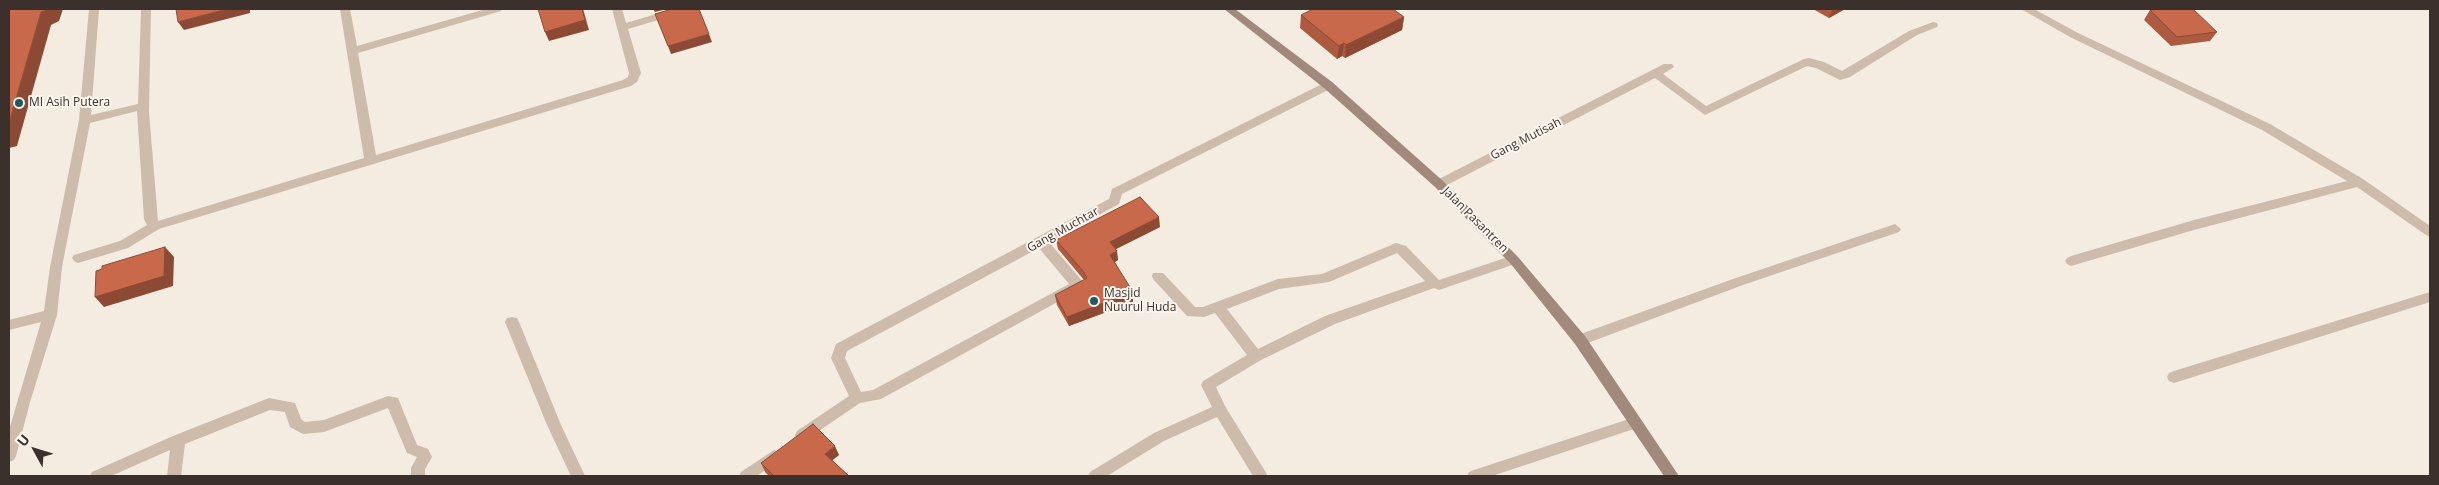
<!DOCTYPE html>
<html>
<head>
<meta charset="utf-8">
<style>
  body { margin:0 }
  #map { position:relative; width:2439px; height:485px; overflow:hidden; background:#f4ebe1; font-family:"Open Sans",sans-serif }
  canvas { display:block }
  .frame { position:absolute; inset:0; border:10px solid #3b302b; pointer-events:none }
  .north { position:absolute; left:10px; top:425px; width:50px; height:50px; -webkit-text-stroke:4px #fbf5ee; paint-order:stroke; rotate:309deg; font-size:14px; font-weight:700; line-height:20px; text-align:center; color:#3b302b }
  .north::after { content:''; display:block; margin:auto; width:18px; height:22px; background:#3b302b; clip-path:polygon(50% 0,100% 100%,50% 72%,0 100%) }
</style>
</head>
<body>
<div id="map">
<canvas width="2439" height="485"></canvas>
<div class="frame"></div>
<div class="north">U</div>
</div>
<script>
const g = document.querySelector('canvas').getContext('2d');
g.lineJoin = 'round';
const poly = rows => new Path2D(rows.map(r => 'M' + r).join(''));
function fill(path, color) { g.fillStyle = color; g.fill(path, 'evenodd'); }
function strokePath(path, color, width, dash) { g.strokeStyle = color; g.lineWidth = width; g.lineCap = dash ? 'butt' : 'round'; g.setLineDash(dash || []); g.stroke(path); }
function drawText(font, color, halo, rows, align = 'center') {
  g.font = font + ' "Open Sans",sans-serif'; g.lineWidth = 4; g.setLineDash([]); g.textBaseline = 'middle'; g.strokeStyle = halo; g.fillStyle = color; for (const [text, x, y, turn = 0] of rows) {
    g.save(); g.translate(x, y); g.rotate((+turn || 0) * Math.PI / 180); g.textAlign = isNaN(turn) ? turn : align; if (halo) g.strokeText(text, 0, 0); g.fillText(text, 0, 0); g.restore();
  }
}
fill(poly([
  [89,9,99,9,91,115,138,104,141,9,151,9,149,112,158,221,364,158,340,9,350,9,357,46,486,9,502,9,501,11,358,53,376,155,623,80,628,77,629,73,612,9,622,9,626,23,673,9,689,9,688,11,628,29,641,73,637,82,631,86,159,229,128,248,78,263,74,261,72,258,74,255,120,241,147,225,144,219,137,111,90,123,62,267,57,315,30,402,16,456,14,460,9,462,9,430,41,322,9,330,9,320,44,311,50,267,79,120,89,9],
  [2021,9,2034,9,2078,33,2270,124,2363,179,2430,226,2430,237,2426,235,2357,187,2194,230,2071,266,2067,264,2065,261,2067,258,2071,256,2194,220,2347,181,2262,130,2070,37,2021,9],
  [1933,22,1937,23,1938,25,1937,27,1917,35,1850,77,1840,80,1816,68,1807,66,1705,115,1655,78,1443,187,1439,188,1433,184,1435,181,1664,64,1672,64,1674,67,1663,74,1706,106,1804,59,1809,58,1824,62,1842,71,1909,31,1933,22],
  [1328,81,1332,82,1334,85,1332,88,1122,194,1119,204,1049,242,1083,282,1084,285,1083,288,881,399,860,403,807,439,802,441,797,439,795,435,797,431,849,396,831,358,836,344,1109,199,1112,189,1328,81],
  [1039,248,1069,284,873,390,861,392,845,358,847,351,1039,248],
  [1895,224,1901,229,1899,232,1743,285,1585,344,1575,344,1573,340,1575,336,1733,279,1895,224],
  [1396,243,1406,246,1439,280,1514,255,1518,257,1520,260,1518,263,1439,290,1434,288,1335,324,1261,360,1216,387,1225,406,1268,476,1253,476,1217,417,1164,441,1107,476,1088,476,1090,472,1154,433,1212,407,1201,385,1203,381,1247,355,1215,313,1204,317,1187,316,1153,279,1152,276,1153,273,1163,273,1195,307,1203,307,1278,279,1322,274,1396,243],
  [1397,253,1425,281,1325,316,1258,349,1227,309,1279,289,1329,282,1397,253],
  [2430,292,2430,302,2174,383,2169,381,2167,377,2169,373,2174,371,2430,292],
  [512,317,517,318,519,322,561,425,585,476,571,476,547,425,505,322,507,318,512,317],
  [388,396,398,398,417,445,428,449,432,457,425,469,425,476,411,476,411,468,417,457,407,453,388,408,324,432,303,434,290,427,285,412,270,410,185,444,181,476,167,476,170,450,111,476,90,476,92,472,173,436,269,398,295,403,301,419,305,422,324,420,388,396],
  [1635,417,1640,419,1642,423,1640,427,1492,476,1467,476,1469,472,1474,470,1635,417],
  [774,450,779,452,781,456,779,460,757,476,739,476,741,472,774,450]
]), '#cdbbac');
fill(poly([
  [1224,9,1235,9,1332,82,1443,181,1518,257,1585,336,1679,476,1664,476,1575,344,1510,263,1435,187,1324,88,1224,9]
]), '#a18a7d');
fill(poly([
  [1813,9,1845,9,1829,18],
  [2150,10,2217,32,2210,41,2171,46,2144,20],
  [1301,15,1404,17,1402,30,1345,58,1342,56,1337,59,1300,28],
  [1160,227,1116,249,1118,260,1115,262,1133,302,1069,326,1057,305,1055,295,1084,280,1058,249,1056,240],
  [839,455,832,460,849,476,769,476,765,472,761,463]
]), '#ac5a40');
fill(poly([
  [49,9,63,9,59,21,51,25,17,146,9,148,9,123,41,12],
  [227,9,250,9,250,13,184,30,178,22],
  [582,9,583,9,589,30,549,41,545,32],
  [653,9,667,9,655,12],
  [1833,9,1845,9,1829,18],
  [1404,17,1402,30,1345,58,1346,45],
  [709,34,712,42,671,54,668,46],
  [1344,43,1342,56,1337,59,1339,46],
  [1159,217,1160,227,1110,252,1110,242],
  [165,247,174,257,173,286,104,307,95,297],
  [1117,251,1118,260,1111,264,1110,255],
  [1133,292,1133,302,1069,326,1067,317],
  [835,446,839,455,829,463,825,454]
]), '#8c4a34');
const building = poly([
  [9,9,49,9,41,12,9,123,9,9],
  [176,9,227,9,178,22,176,9],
  [538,9,582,9,585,20,545,32,538,9],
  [672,9,699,9,709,34,668,46,655,14,672,9],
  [1313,9,1393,9,1404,17,1346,45,1344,43,1339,46,1301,15,1313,9],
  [2161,9,2193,9,2217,32,2177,37,2150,10,2161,9],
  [1140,197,1159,217,1110,242,1117,251,1110,255,1133,292,1067,317,1055,295,1087,278,1083,271,1056,240,1140,197],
  [165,247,164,276,95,297,96,271,102,269,102,266,165,247],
  [813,424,835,446,825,454,849,476,774,476,761,463,813,424]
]);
fill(building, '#c8694b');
strokePath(building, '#8c4a34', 1);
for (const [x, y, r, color] of [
  [19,103,5,"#1f5a5e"],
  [1094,301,5,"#1f5a5e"]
]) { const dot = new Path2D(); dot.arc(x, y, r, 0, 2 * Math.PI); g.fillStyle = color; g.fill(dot); strokePath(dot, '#fbf5ee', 2); }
drawText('12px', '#3b302b', '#fbf5ee', [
  ["MI Asih Putera",29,103],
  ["Masjid",1104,294],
  ["Nuurul Huda",1104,308]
], 'left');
drawText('12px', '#3b302b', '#fbf5ee', [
  ["Gang Mutisah",1526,139,-27],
  ["Jalan Pasantren",1475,220,45],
  ["Gang Muchtar",1063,230,-29]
]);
</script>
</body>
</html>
